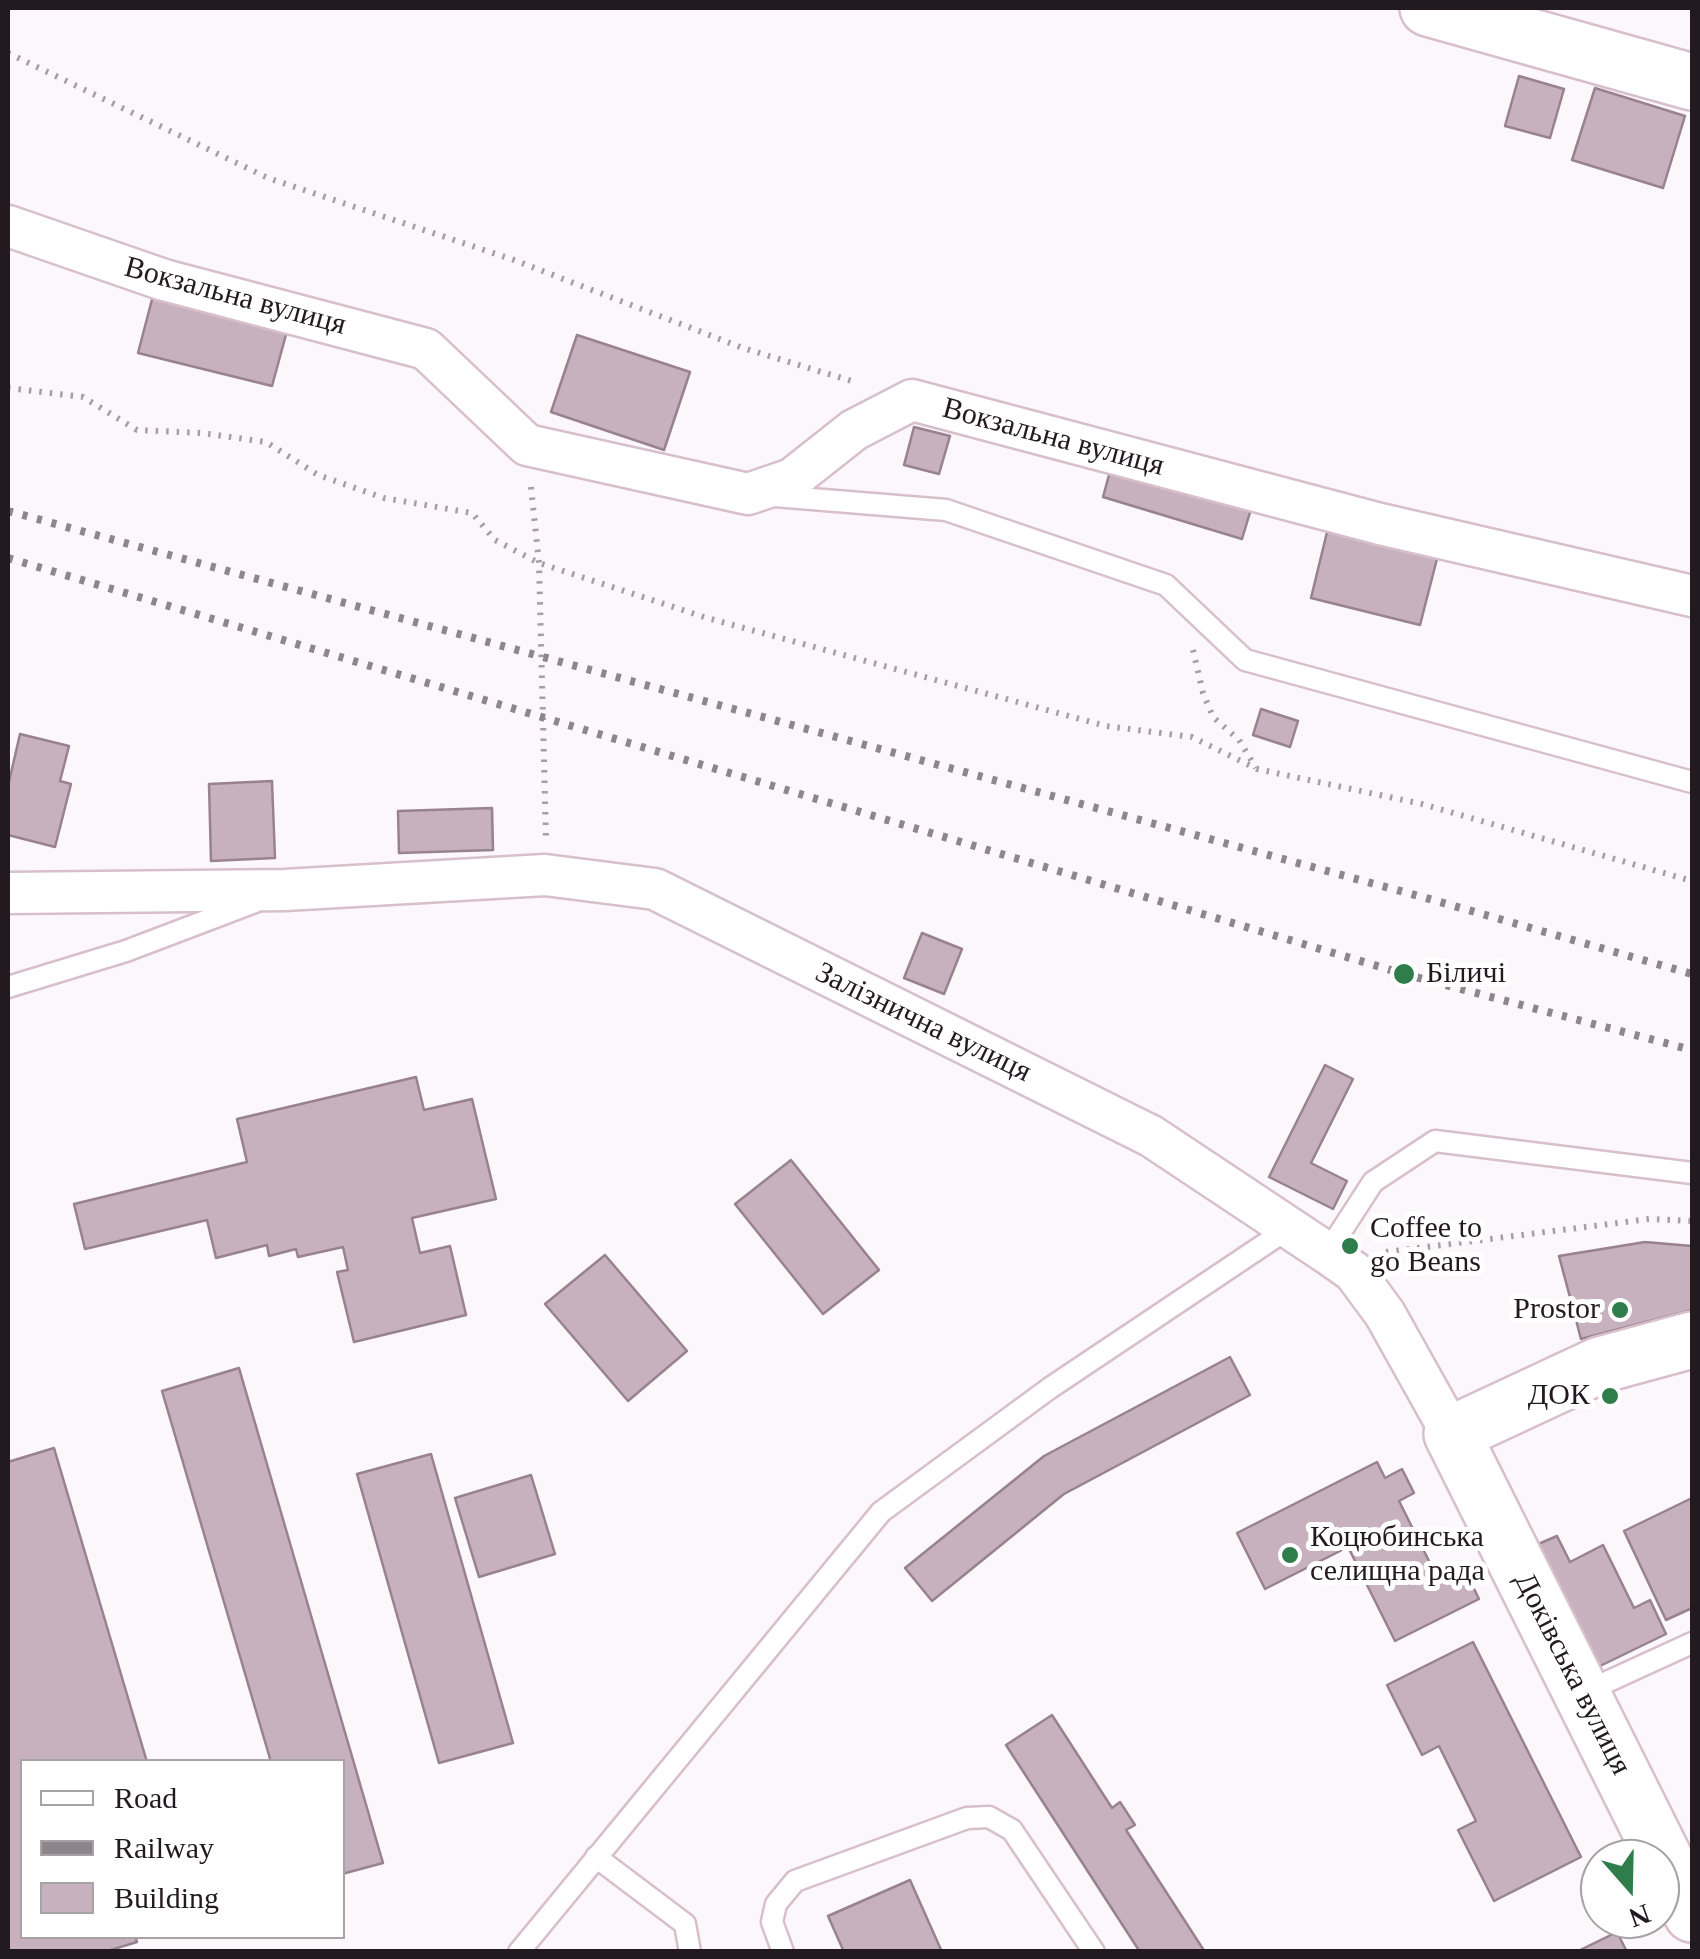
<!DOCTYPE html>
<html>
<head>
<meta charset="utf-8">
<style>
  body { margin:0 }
  #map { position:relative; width:1700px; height:1959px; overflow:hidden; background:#fcf7fa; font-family:Georgia,serif }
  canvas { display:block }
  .frame { position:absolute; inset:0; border:10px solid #231a1f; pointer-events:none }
  .legend { position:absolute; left:20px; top:1759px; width:325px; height:180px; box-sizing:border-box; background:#fff; border:2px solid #a7a3a5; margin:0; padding:12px 18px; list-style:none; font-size:30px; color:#231a1f }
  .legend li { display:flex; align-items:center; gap:20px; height:50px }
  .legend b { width:50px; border:2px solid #a7a3a5 }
  .north { position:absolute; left:1580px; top:1839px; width:100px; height:100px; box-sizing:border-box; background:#fff; border:2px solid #a7a3a5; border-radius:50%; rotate:160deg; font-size:28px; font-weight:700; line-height:40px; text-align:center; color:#231a1f }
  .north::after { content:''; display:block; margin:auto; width:35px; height:45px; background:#307d4c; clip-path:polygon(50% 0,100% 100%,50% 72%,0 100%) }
</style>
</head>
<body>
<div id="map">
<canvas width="1700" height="1959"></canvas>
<div class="frame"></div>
<ul class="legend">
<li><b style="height:12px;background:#fff"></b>Road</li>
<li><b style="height:12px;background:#8d868a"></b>Railway</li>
<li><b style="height:28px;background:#c8b1be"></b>Building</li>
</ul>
<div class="north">N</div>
</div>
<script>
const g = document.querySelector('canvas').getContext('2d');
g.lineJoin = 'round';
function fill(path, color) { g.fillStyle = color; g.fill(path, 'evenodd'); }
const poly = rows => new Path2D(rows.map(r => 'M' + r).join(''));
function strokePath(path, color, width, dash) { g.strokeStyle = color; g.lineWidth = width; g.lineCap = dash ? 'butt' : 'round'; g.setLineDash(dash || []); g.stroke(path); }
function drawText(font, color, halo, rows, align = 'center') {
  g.font = font + ' Georgia,serif'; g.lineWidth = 10; g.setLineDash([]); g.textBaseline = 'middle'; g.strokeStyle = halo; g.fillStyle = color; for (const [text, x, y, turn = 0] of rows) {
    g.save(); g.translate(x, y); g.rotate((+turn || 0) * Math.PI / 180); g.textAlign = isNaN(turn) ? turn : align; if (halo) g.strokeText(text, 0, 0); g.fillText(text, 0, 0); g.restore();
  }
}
const building = poly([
  [1519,76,1564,89,1550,138,1505,126,1519,76],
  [1595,88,1685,116,1663,188,1572,160,1595,88],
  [155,288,287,331,272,386,138,353,155,288],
  [577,335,690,372,664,450,551,412,577,335],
  [914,427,950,436,939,474,904,465,914,427],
  [1112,464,1252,506,1242,539,1103,497,1112,464],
  [1329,524,1439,551,1420,625,1311,598,1329,524],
  [1261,709,1298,721,1290,747,1253,735,1261,709],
  [20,734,69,746,60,781,71,784,55,847,8,835,8,786,20,734],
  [272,781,275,858,211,861,209,784,272,781],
  [492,808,493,850,399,853,398,811,492,808],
  [922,933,962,949,944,994,904,978,922,933],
  [1325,1065,1353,1079,1311,1163,1347,1181,1333,1209,1269,1177,1325,1065],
  [416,1077,424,1110,472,1099,496,1199,412,1218,420,1253,450,1246,466,1315,354,1342,337,1272,348,1270,343,1247,298,1257,296,1249,269,1256,267,1245,216,1258,207,1220,85,1249,74,1204,247,1162,237,1119,416,1077],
  [791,1160,879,1270,823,1314,735,1204,791,1160],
  [1645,1242,1692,1246,1692,1310,1581,1339,1559,1256,1645,1242],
  [605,1255,687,1351,628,1401,545,1304,605,1255],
  [1230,1357,1250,1395,1064,1494,932,1601,905,1568,1044,1456,1230,1357],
  [239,1368,383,1863,342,1874,342,1762,271,1762,162,1391,239,1368],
  [54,1448,147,1762,22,1762,22,1936,135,1936,137,1942,104,1952,8,1952,8,1462,54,1448],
  [431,1454,513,1743,439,1763,357,1474,431,1454],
  [1377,1462,1385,1478,1402,1469,1414,1493,1399,1501,1436,1575,1461,1562,1479,1599,1395,1641,1348,1547,1265,1589,1237,1533,1377,1462],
  [531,1475,555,1554,479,1577,455,1498,531,1475],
  [1692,1498,1692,1608,1666,1620,1624,1531,1692,1498],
  [1557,1536,1570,1562,1603,1545,1634,1608,1650,1600,1666,1634,1596,1668,1536,1545,1557,1536],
  [1473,1642,1581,1857,1494,1901,1458,1830,1476,1821,1439,1746,1422,1755,1387,1685,1473,1642],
  [1052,1715,1112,1808,1120,1802,1135,1825,1126,1830,1205,1952,1140,1952,1006,1745,1052,1715],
  [910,1880,942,1952,844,1952,828,1916,910,1880],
  [1617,1932,1627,1952,1576,1952,1617,1932]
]);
fill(building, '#c8b1be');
strokePath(building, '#98828f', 2.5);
const lane = poly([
  [775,496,946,510,1166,585,1245,660,1692,782],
  [8,987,126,951,255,902],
  [1327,1253,1373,1182,1435,1141,1692,1173],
  [1585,1692,1692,1643],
  [596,1857,685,1924,690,1952],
  [519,1952,881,1512,1050,1388,1289,1228],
  [783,1952,772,1922,776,1904,795,1881,967,1818,989,1817,1012,1830,1094,1952]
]);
const street = poly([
  [8,226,164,280,426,349,527,445,748,494,792,479,854,430,912,400,1380,524,1692,596],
  [8,893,285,890,545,875,655,889,1151,1136,1327,1253,1354,1272,1385,1314,1452,1434]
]);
const secondary = poly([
  [1428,8,1692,82],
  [1692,1340,1600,1365,1452,1434,1692,1914]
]);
strokePath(lane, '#d7bfcc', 25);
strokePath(street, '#d7bfcc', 45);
strokePath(secondary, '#d7bfcc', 60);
strokePath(poly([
  [8,53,268,178,514,260,743,348,858,383],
  [8,388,83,397,137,430,202,433,266,442,318,475,384,498,472,513,495,540,539,563,707,618,1106,726,1192,737,1257,769,1422,804,1692,881],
  [531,487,539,563,546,839],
  [1193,650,1203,693,1213,717,1239,740,1256,768],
  [1386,1252,1649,1219,1692,1221]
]), '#a59ea2', 6, [2.5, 8]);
strokePath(lane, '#fff', 20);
strokePath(street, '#fff', 40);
strokePath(secondary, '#fff', 55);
strokePath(poly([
  [8,511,1426,898,1692,974],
  [8,558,1404,974,1692,1050]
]), '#8d868a', 8, [5, 10]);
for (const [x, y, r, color] of [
  [1404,974,12,"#307d4c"],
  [1350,1246,10,"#307d4c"],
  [1620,1310,10,"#307d4c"],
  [1610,1396,10,"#307d4c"],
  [1290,1555,10,"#307d4c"]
]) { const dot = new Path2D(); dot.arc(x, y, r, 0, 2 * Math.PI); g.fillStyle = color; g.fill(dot); strokePath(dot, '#fff', 4); }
drawText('30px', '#231a1f', '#fff', [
  ["Вокзальна вулиця",235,297,15],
  ["Вокзальна вулиця",1053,438,15],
  ["Залізнична вулиця",923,1023,26],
  ["Доківська вулиця",1572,1674,63]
]);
drawText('30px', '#231a1f', '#fff', [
  ["Біличі",1426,974],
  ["Coffee to",1370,1229],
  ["go Beans",1370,1263],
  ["Prostor",1600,1310,"right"],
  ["ДОК",1590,1396,"right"],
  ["Коцюбинська",1310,1538],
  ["селищна рада",1310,1572]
], 'left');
</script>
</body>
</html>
